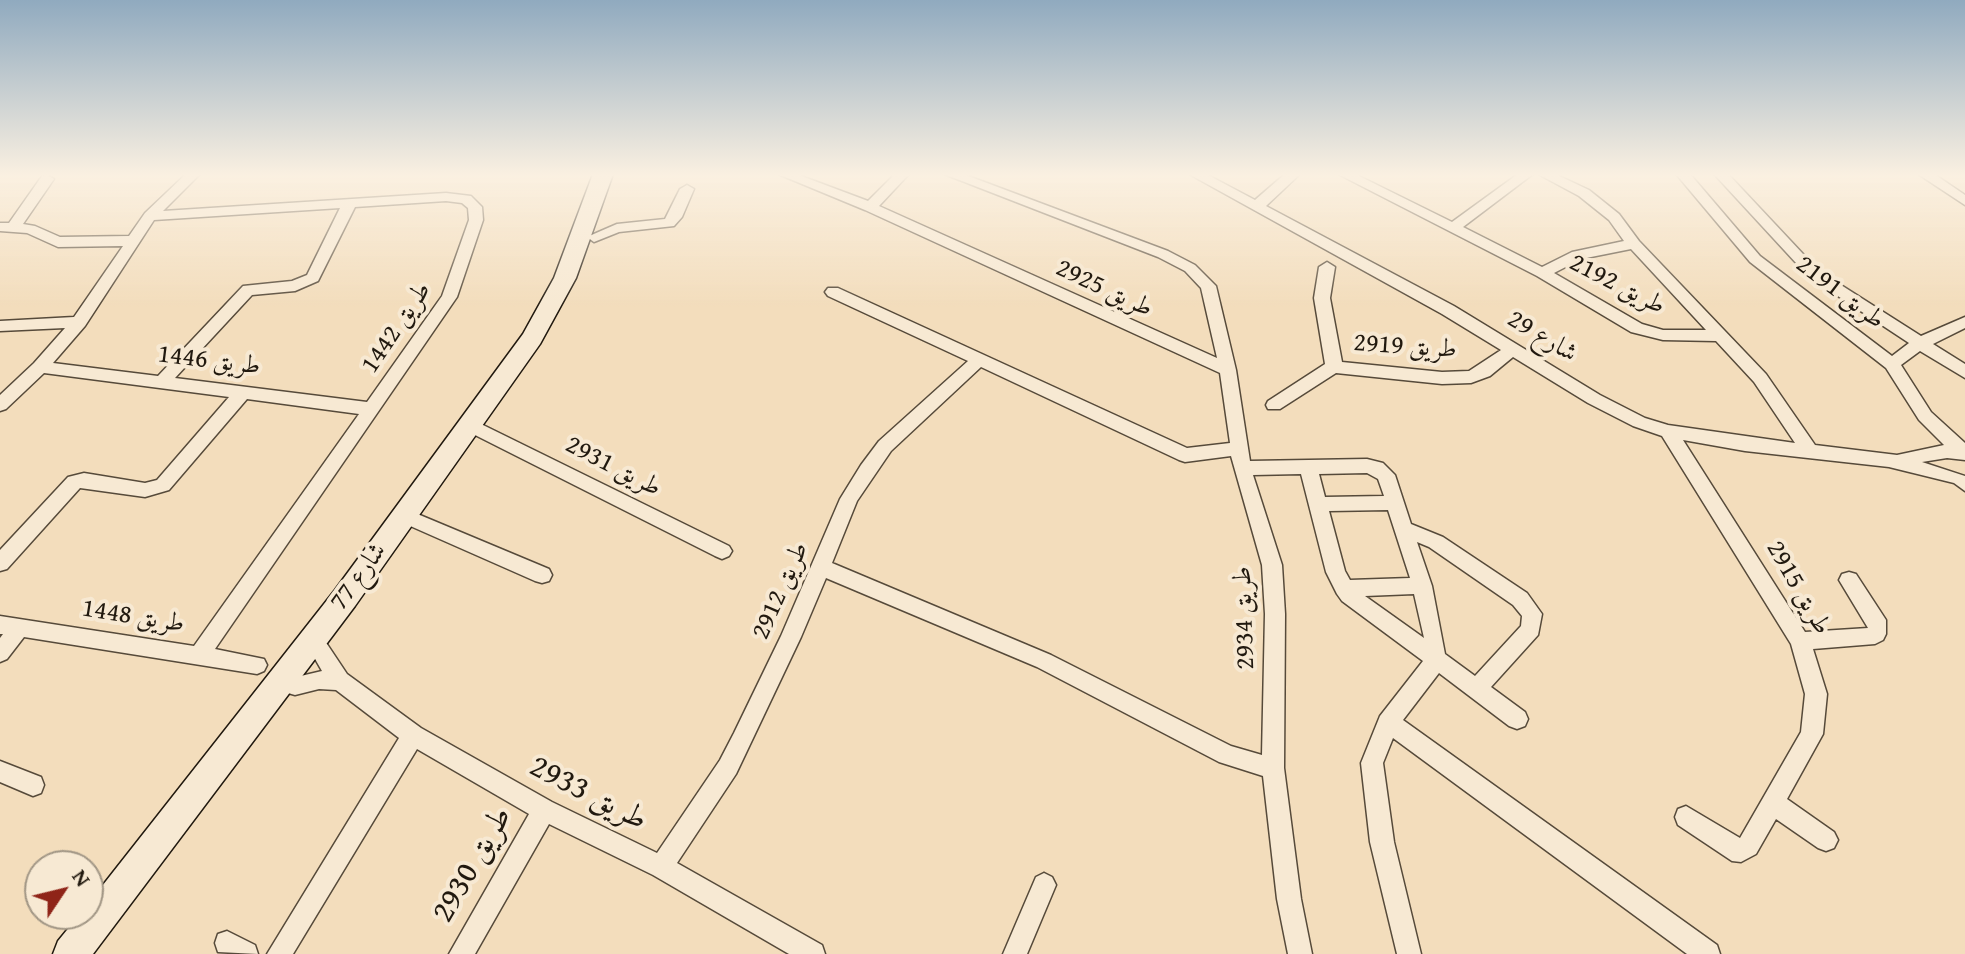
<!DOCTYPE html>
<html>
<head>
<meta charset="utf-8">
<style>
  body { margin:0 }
  #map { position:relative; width:1965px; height:954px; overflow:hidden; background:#f3ddbc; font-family:"Gentium Book Plus",serif }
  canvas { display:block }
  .north { position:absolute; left:24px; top:850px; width:80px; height:80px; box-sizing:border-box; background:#f7e9d3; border:2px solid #a19685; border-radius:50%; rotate:55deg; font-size:22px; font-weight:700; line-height:32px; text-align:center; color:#21190f }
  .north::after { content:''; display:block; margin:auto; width:28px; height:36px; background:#8f2418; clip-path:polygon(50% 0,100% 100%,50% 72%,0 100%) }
</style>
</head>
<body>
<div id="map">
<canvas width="1965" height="954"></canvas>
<div class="north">N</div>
</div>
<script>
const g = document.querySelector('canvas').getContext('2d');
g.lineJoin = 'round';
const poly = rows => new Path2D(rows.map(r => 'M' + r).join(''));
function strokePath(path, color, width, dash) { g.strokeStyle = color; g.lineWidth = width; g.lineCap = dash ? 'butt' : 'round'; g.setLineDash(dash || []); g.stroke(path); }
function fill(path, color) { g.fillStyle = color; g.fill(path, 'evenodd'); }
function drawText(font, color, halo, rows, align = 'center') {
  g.font = font + ' "Gentium Book Plus",Amiri,serif'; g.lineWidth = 8; g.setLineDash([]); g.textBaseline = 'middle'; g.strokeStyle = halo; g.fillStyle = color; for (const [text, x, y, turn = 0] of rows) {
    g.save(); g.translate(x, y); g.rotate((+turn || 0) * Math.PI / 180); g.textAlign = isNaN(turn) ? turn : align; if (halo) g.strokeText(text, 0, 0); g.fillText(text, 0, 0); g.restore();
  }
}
const street = poly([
  [186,174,200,174,163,211,446,193,471,196,482,207,483,220,457,297,215,649,264,659,267,665,264,671,257,674,24,637,7,659,0,662,0,638,3,634,0,634,0,616,194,646,359,414,247,399,169,490,145,497,80,488,7,569,0,571,0,550,68,477,84,473,145,483,157,480,229,397,44,373,6,409,0,411,0,395,34,363,65,328,0,331,0,321,74,317,123,246,58,247,27,233,0,231,0,223,9,223,42,176,47,175,54,179,23,224,35,226,60,237,129,236,145,213,186,174],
  [446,201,462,203,468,208,469,220,442,296,367,402,175,378,252,295,295,291,318,281,355,207,446,201],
  [340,208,307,275,292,281,243,286,158,376,53,363,85,326,154,220,340,208],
  [778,174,796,174,868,201,895,174,909,174,879,206,1217,358,1201,288,1185,271,1158,257,944,174,963,174,1168,251,1195,265,1216,286,1236,370,1250,461,1367,459,1383,463,1395,475,1411,524,1443,537,1527,593,1542,614,1538,635,1491,687,1525,712,1528,719,1525,726,1517,729,1509,726,1439,673,1403,720,1717,945,1720,954,1687,954,1393,738,1383,763,1394,842,1421,954,1397,954,1370,842,1361,763,1380,716,1423,661,1342,601,1337,594,1326,572,1301,474,1253,475,1282,565,1285,614,1284,768,1301,899,1312,954,1288,954,1277,899,1263,776,1219,762,1037,667,826,578,801,637,736,774,677,863,822,945,825,954,789,954,653,875,549,824,475,954,449,954,529,814,417,749,293,954,267,954,399,738,336,690,319,689,295,695,288,693,285,686,288,679,322,671,310,650,313,644,320,641,327,644,347,674,421,728,552,802,657,853,720,760,734,733,781,636,840,499,861,465,879,441,968,361,828,296,825,292,828,288,838,288,1187,448,1230,443,1220,373,865,210,778,174],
  [981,367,1179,460,1185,462,1231,456,1262,565,1265,614,1262,755,1231,746,1051,655,832,563,857,501,891,451,981,367],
  [1367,473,1378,479,1384,496,1325,497,1319,474,1367,473],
  [1388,510,1410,578,1350,580,1345,571,1329,511,1388,510],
  [1417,542,1429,547,1513,605,1522,616,1521,626,1475,676,1445,654,1432,586,1417,542],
  [1414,594,1424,638,1365,596,1414,594],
  [1189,174,1206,174,1255,200,1285,174,1300,174,1266,206,1454,306,1600,395,1645,418,1668,425,1795,443,1754,382,1716,341,1663,340,1631,332,1537,276,1338,174,1355,174,1452,222,1518,174,1533,174,1463,227,1542,267,1572,252,1624,241,1609,220,1579,196,1538,174,1555,174,1589,190,1619,214,1639,241,1766,374,1815,445,1897,455,1944,445,1919,420,1886,368,1750,262,1676,174,1690,174,1760,256,1892,356,1909,343,1809,277,1714,174,1728,174,1819,271,1921,336,1965,317,1965,328,1933,344,1965,364,1965,378,1920,351,1901,365,1931,412,1965,443,1965,460,1947,458,1922,462,1965,476,1965,491,1954,483,1889,467,1745,451,1683,440,1805,632,1868,628,1839,580,1842,574,1849,572,1856,574,1886,620,1886,634,1883,640,1875,644,1813,649,1827,694,1823,734,1787,799,1834,832,1838,840,1834,848,1826,851,1818,848,1776,819,1756,854,1741,862,1732,861,1678,825,1675,817,1678,809,1686,806,1740,838,1801,732,1805,694,1791,644,1662,436,1633,426,1588,403,1513,357,1490,376,1471,383,1442,384,1336,373,1280,409,1268,409,1266,405,1268,401,1325,364,1314,298,1319,267,1327,262,1335,267,1330,298,1342,362,1442,372,1469,371,1501,350,1442,314,1189,174],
  [1631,249,1706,330,1663,330,1642,324,1554,273,1581,259,1631,249],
  [1918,174,1934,174,1965,195,1965,205,1918,174],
  [687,185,694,189,682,217,674,226,619,232,594,242,587,237,617,224,665,219,680,189,687,185],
  [481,424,729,546,732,551,729,556,722,559,715,556,475,435,472,430,481,424],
  [415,513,549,569,552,575,549,581,542,583,535,581,408,525,406,520,408,515,415,513],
  [0,761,41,777,44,785,41,793,33,796,0,782,0,761],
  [1044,873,1052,877,1056,885,1027,954,1003,954,1036,877,1044,873],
  [227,931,255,945,258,954,218,952,215,943,218,934,227,931]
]);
const secondary = poly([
  [593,174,613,174,576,278,540,344,355,606,93,954,53,954,58,941,80,914,88,914,88,904,335,590,523,334,554,278,593,174]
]);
strokePath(street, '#564a3a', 3);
strokePath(secondary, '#21190f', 3);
fill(street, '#f7e9d3');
fill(secondary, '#f7e9d3');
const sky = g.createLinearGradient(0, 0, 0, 307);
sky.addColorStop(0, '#90aabf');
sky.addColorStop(0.57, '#faf0e1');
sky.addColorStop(1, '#faf0e100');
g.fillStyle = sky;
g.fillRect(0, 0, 1965, 307);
drawText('26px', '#21190f', '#f7e9d3', [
  ["طريق 2192",1617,285,27],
  ["طريق 2925",1104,289,25],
  ["طريق 2191",1840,293,37],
  ["طريق 1442",397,328,-56],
  ["شارع 29",1542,337,31],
  ["طريق 2919",1405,347,4],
  ["طريق 1446",209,361,7],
  ["طريق 2931",613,467,27],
  ["شارع 77",359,577,-54],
  ["طريق 2915",1798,588,60],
  ["طريق 2912",781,591,-66],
  ["طريق 1448",133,617,9],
  ["طريق 2934",1245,618,-92]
]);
drawText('32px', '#21190f', '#f7e9d3', [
  ["طريق 2933",588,794,27],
  ["طريق 2930",473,865,-60]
]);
</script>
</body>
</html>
